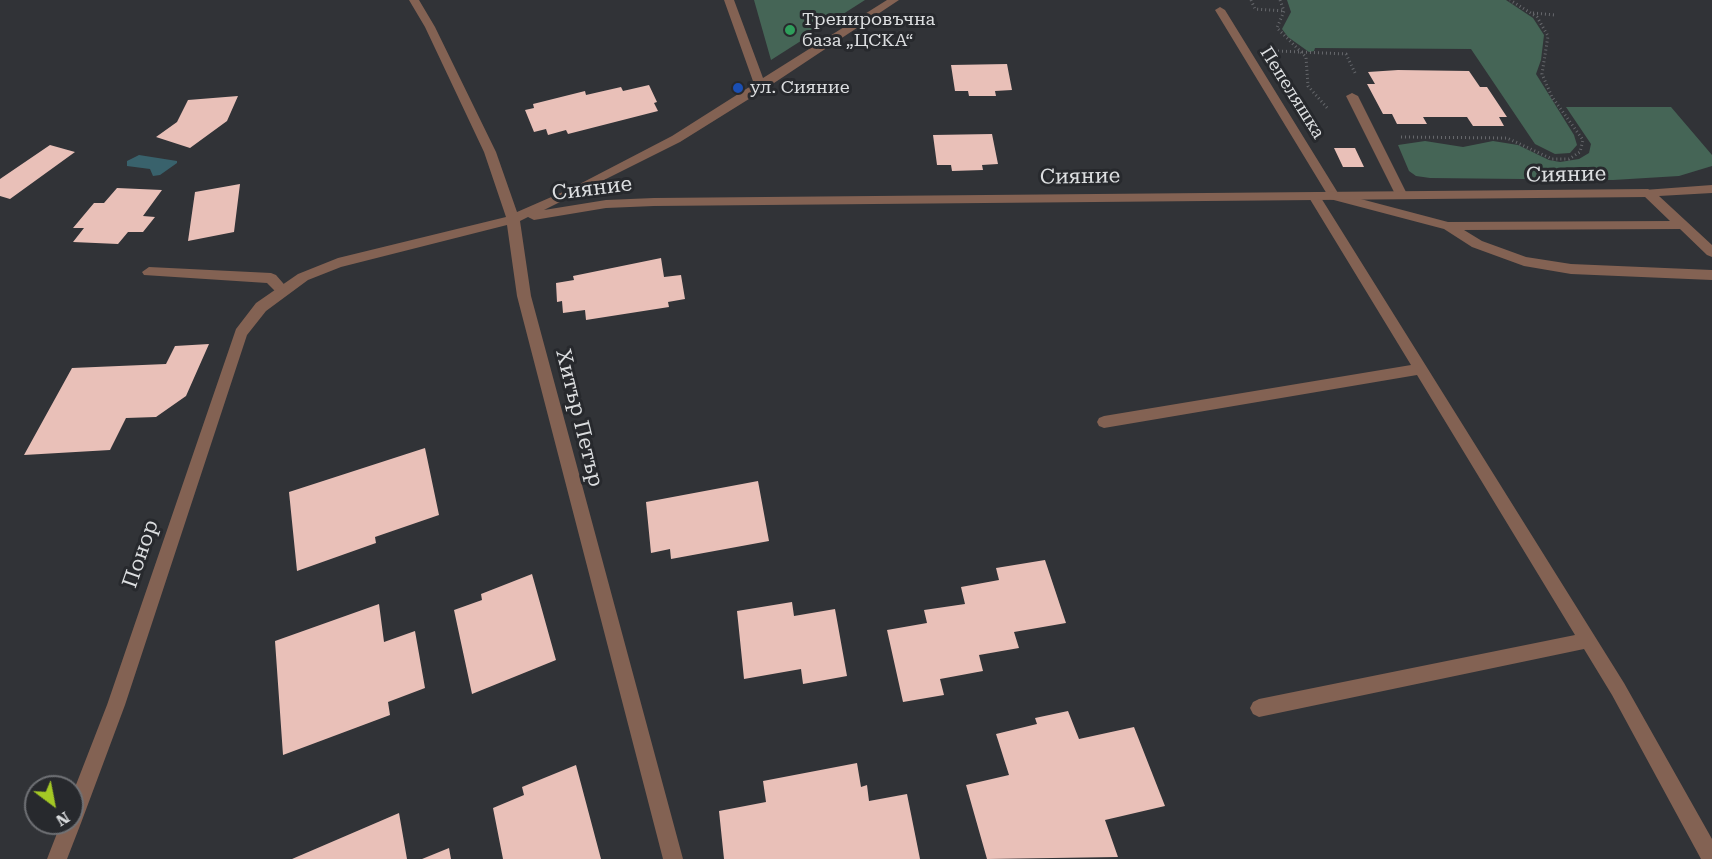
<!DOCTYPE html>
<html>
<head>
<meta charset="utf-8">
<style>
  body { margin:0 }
  #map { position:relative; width:1712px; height:859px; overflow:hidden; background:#313337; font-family:"Roboto Serif",serif }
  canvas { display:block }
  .north { position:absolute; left:24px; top:775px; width:60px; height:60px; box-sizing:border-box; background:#27292d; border:2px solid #6f7175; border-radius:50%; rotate:148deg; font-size:16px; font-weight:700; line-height:24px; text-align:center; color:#dcdee0 }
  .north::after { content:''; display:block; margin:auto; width:21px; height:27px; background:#a4c825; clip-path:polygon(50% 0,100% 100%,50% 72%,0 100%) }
</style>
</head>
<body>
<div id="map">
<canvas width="1712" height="859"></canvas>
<div class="north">N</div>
</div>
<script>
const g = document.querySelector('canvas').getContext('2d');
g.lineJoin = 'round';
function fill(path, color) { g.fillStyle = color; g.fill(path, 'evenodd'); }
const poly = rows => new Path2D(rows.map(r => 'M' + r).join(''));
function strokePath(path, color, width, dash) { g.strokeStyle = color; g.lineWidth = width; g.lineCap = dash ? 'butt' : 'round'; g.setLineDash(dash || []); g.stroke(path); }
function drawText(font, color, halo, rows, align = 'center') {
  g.font = font + ' "Roboto Serif",serif'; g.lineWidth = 6; g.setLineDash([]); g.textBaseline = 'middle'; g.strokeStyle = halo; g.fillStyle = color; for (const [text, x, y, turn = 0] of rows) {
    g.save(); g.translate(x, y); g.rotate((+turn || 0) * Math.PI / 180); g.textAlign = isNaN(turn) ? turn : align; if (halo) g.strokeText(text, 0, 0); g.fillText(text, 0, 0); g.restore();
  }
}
fill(poly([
  [754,0,865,0,771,60],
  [1287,0,1506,0,1533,18,1544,35,1541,60,1536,74,1574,135,1577,145,1570,153,1555,154,1535,144,1471,49,1315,48,1314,51,1309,52,1288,37,1282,29,1291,12],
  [1566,107,1671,107,1712,155,1712,166,1679,176,1613,180,1430,178,1416,176,1409,171,1398,145,1425,141,1463,147,1493,141,1518,145,1549,160,1560,162,1579,159,1589,153,1591,144]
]), '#456556');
fill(poly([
  [139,155,177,161,177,163,160,175,153,176,150,169,127,166,127,161]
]), '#39626c');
fill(poly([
  [1007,64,1012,90,995,91,996,96,969,96,968,91,955,91,951,65],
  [1398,70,1469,71,1480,87,1487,87,1507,117,1499,117,1504,126,1473,126,1467,117,1423,117,1427,124,1397,124,1392,114,1383,114,1367,84,1375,84,1368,72],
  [649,85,657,102,654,103,658,111,568,134,566,130,548,135,546,129,534,132,525,110,534,108,533,104,585,91,586,95,621,87,623,91],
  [238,96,227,121,190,148,156,137,177,122,188,100],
  [992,134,998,164,982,165,983,170,952,171,951,165,937,165,933,135],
  [50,145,75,152,10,199,0,196,0,179],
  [1334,148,1355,148,1364,167,1343,167],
  [240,184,234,232,188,241,195,192],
  [117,188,162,190,143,216,155,217,143,232,128,232,118,244,73,242,84,228,73,228,94,203,104,203],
  [661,258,664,277,681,275,685,299,668,302,669,307,586,320,585,310,563,313,562,301,557,302,556,283,574,280,573,276],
  [209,344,186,396,156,417,126,418,110,450,24,455,72,368,166,364,175,346],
  [425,448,439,515,375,537,376,543,297,571,289,492],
  [758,481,769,541,671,559,670,549,651,553,646,502],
  [1045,560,1066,623,1014,632,1019,648,979,655,983,671,940,679,944,695,903,702,887,630,927,623,924,610,965,604,961,587,999,580,996,568],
  [532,574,556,660,472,694,454,610,482,600,481,594],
  [792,602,794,616,835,609,847,676,803,684,801,669,744,679,737,611],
  [379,604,384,642,415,631,425,688,388,702,390,715,283,755,275,641],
  [1068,711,1079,739,1134,727,1165,806,1105,820,1118,857,987,859,966,785,1009,775,996,734,1037,724,1035,718],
  [857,763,861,787,867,785,869,801,907,794,920,859,724,859,719,811,766,802,763,781],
  [576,765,601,859,503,859,493,808,524,795,522,787],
  [399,813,407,859,292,859],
  [449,848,451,859,422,859]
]), '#e9c0b8');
strokePath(poly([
  [1251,0,1255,9,1284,11],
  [1280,0,1284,11,1277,28,1306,57,1308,86,1329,110],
  [1533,13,1555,15],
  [1278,51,1346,54,1356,75],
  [1401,137,1507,138,1552,159,1569,159,1580,152,1583,140,1552,97,1542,74,1548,36,1537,17,1510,0]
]), '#66686c', 3, [1, 3]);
fill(poly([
  [1220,7,1225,10,1338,193,1448,222,1670,221,1644,196,1644,190,1712,185,1712,193,1659,196,1712,245,1712,257,1707,255,1680,229,1464,230,1482,241,1526,257,1571,264,1712,270,1712,280,1571,274,1524,266,1472,247,1444,229,1330,199,1215,10,1220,7],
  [1352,93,1358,96,1408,196,1406,199,1398,199,1396,196,1346,96,1352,93],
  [1314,192,1318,193,1624,683,1712,839,1712,859,1701,859,1612,695,1584,649,1259,717,1253,714,1250,708,1253,702,1259,699,1575,635,1417,375,1104,428,1099,426,1097,422,1099,418,1104,416,1411,365,1308,196,1314,192],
  [149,267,271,273,276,275,289,290,282,295,277,293,267,283,144,275,142,272,149,267]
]), '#836253');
fill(poly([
  [409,0,419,0,435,27,496,152,517,212,572,188,672,136,754,84,724,0,734,0,763,78,887,0,899,0,765,89,680,142,544,210,606,200,654,198,1648,189,1654,193,1648,197,654,206,606,208,534,220,528,217,520,221,531,296,683,859,663,859,517,296,507,225,341,267,308,280,266,311,247,335,125,705,81,823,67,859,47,859,61,823,72,823,72,795,107,705,236,329,256,303,298,274,338,258,506,217,484,152,425,27,409,0]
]), '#836253');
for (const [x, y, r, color] of [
  [790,30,6,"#2e9e5b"],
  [738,88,6,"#1a4fb4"]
]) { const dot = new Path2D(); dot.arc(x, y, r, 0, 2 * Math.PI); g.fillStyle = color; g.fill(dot); strokePath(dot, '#27292d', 2); }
drawText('18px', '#dcdee0', '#27292d', [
  ["Тренировъчна",802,20],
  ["база „ЦСКА“",802,41],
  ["ул. Сияние",750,88]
], 'left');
drawText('18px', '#dcdee0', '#27292d', [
  ["Пепеляшка",1292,93,58]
]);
drawText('21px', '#dcdee0', '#27292d', [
  ["Сияние",1566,175,-1],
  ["Сияние",1080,177,-1],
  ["Сияние",592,189,-7],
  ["Хитър Петър",579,418,76],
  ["Понор",141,554,-71]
]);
</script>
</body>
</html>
